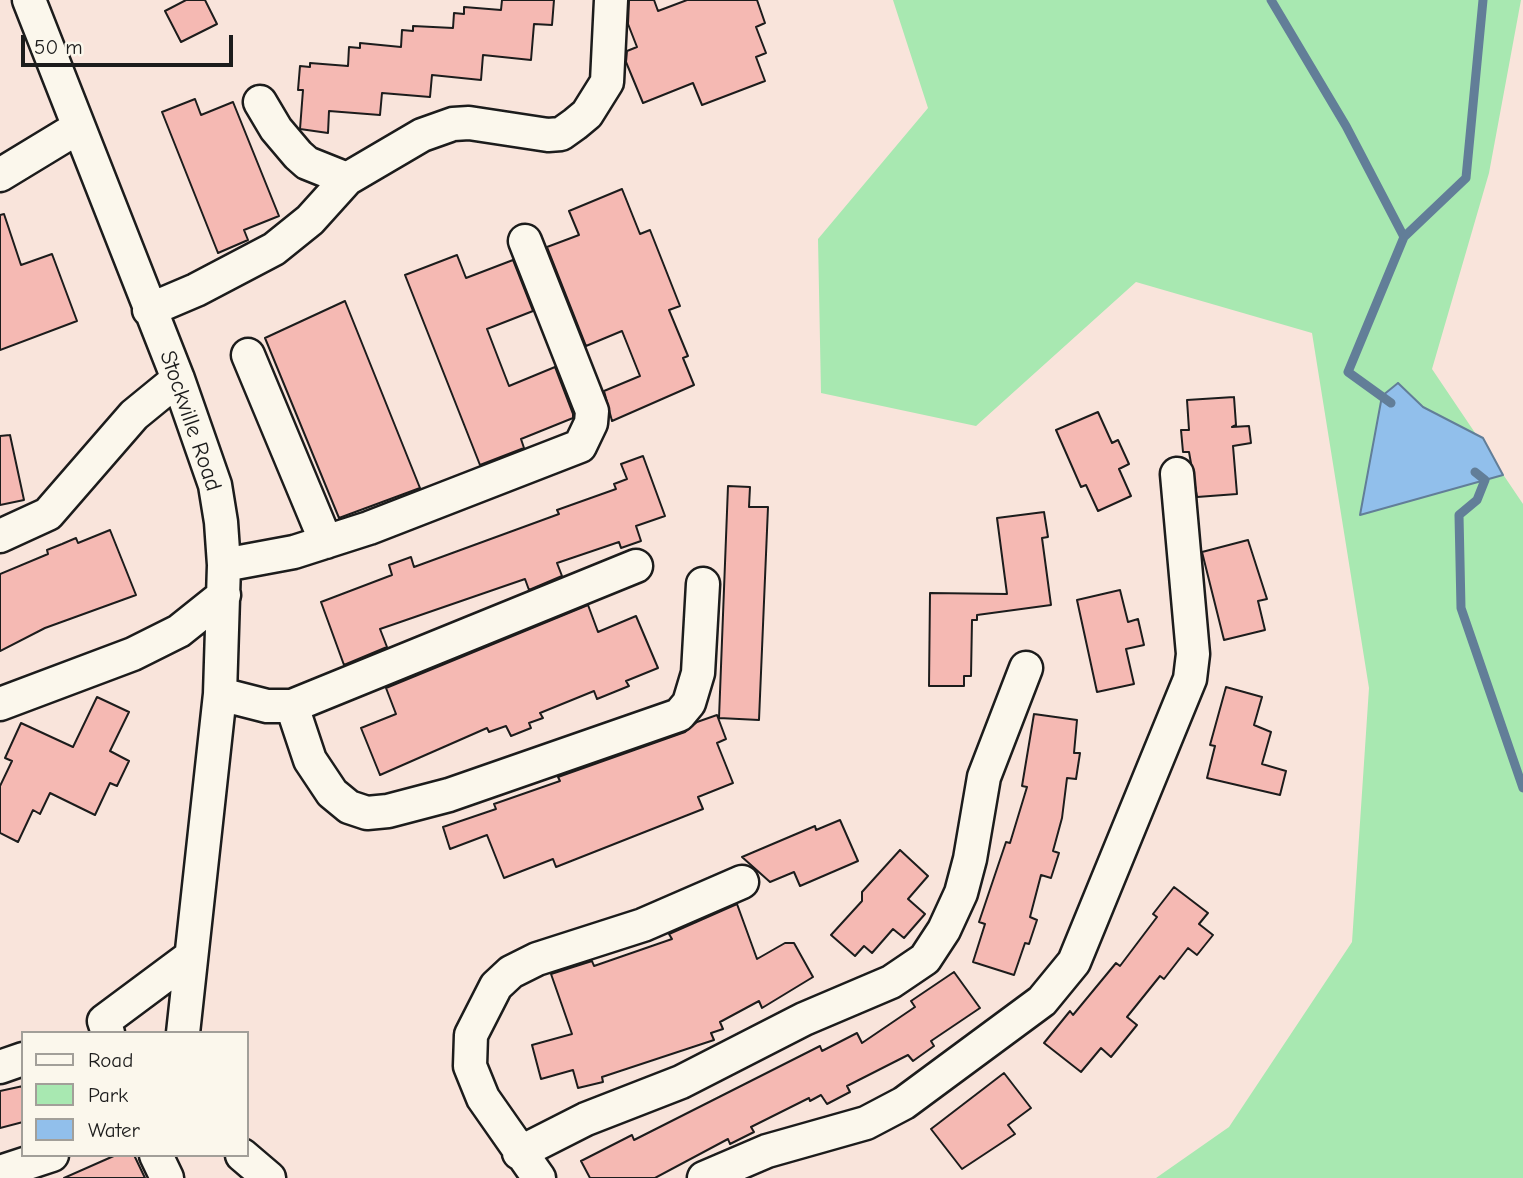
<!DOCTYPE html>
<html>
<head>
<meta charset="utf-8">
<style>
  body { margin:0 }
  #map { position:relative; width:1523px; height:1178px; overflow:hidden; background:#f9e4db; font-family:"Comic Neue",sans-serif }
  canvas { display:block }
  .legend { position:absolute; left:21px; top:1031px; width:228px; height:126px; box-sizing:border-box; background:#fbf7ec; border:2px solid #a29f99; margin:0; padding:9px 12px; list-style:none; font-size:21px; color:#1c1c1c }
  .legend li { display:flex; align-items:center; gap:14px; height:35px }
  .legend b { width:35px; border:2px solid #a29f99 }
  .scale { position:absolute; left:21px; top:35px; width:212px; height:32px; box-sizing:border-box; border:4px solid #1c1c1c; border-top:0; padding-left:9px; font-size:21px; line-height:24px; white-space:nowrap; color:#1c1c1c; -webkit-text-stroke:5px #fbf7ec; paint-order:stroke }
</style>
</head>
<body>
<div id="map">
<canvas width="1523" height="1178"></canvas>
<ul class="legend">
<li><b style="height:9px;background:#fbf7ec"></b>Road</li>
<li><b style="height:19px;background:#a8e8b1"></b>Park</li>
<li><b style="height:19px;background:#91bfeb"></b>Water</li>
</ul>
<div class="scale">50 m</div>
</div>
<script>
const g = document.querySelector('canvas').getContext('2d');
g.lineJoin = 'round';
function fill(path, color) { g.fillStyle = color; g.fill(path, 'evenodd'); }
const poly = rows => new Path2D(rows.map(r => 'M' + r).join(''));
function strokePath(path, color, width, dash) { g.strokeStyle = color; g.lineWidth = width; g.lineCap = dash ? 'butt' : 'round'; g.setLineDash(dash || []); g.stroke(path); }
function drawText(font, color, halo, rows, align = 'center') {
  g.font = font + ' "Comic Neue",sans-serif'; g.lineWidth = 5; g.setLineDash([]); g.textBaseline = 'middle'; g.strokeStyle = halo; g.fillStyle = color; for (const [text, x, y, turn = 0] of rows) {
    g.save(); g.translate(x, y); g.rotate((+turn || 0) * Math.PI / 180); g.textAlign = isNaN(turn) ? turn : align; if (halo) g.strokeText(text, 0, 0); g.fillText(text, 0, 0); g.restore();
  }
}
fill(poly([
  [893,0,1521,0,1489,173,1432,369,1523,504,1523,1178,1156,1178,1229,1127,1352,942,1369,688,1312,333,1136,282,976,426,821,393,818,239,928,108]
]), '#a8e8b1');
const water = poly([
  [1398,383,1423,407,1483,438,1503,475,1360,515,1382,396,1398,383]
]);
fill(water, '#91bfeb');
strokePath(water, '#627e98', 2);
strokePath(poly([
  [1271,0,1346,126,1404,237],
  [1391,403,1348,372,1404,237,1466,178,1483,0],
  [1475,472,1485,480,1477,500,1459,515,1461,608,1523,788]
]), '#627e98', 9);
const building = poly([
  [186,0,205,0,217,24,181,42,165,11,186,0],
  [502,0,554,0,552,25,534,24,531,60,483,55,481,80,432,75,430,97,382,93,380,115,329,111,328,133,300,129,303,90,298,90,300,66,310,67,310,63,348,66,349,47,360,48,360,43,401,47,402,30,413,31,413,26,453,28,454,13,464,14,464,7,501,10,502,0],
  [629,0,654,0,658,11,687,0,757,0,765,23,756,27,766,53,756,57,765,81,702,105,693,83,643,103,626,62,627,51,637,47,628,24,629,0],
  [195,99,201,115,233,102,279,216,244,230,248,240,218,253,162,112,195,99],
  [622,189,640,234,650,230,680,306,669,310,688,356,683,358,694,385,612,421,604,391,640,376,622,331,586,346,547,247,579,235,569,211,622,189],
  [4,214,21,265,52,254,77,321,0,350,0,215,4,214],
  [457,255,466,278,513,260,533,311,487,329,497,355,509,386,555,367,573,414,573,418,521,439,524,448,480,465,405,275,457,255],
  [345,301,420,488,339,518,265,338,345,301],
  [1234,397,1236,425,1232,427,1249,426,1251,443,1233,446,1237,494,1197,497,1189,452,1183,452,1181,430,1189,430,1187,400,1234,397],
  [1098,412,1112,443,1118,440,1129,464,1119,469,1131,496,1098,511,1086,485,1081,487,1056,430,1098,412],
  [10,435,24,500,0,505,0,436,10,435],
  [643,456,665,516,636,526,641,541,621,548,619,542,557,563,562,576,529,590,525,579,380,629,387,647,344,665,321,602,392,575,389,565,411,557,414,567,559,514,557,510,616,489,614,484,627,479,621,464,643,456],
  [728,486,750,487,749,507,768,507,759,720,719,718,728,486],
  [1044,512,1048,537,1042,538,1051,605,977,615,977,620,972,620,971,676,964,676,964,686,929,686,930,593,1007,594,997,518,1044,512],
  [110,530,136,595,45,628,0,651,0,574,48,554,47,550,62,544,76,538,78,543,110,530],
  [1248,540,1267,599,1258,601,1265,630,1224,640,1202,552,1248,540],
  [1120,590,1128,622,1138,619,1144,645,1126,649,1134,684,1097,692,1077,600,1120,590],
  [588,605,598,632,636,616,658,668,626,681,629,686,597,699,594,691,540,713,543,718,529,723,531,728,511,736,506,726,489,732,487,728,380,775,361,728,396,714,386,688,588,605],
  [1226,687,1262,697,1254,725,1271,732,1262,764,1286,771,1280,795,1207,778,1215,746,1210,745,1226,687],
  [97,697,129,712,110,751,129,761,117,786,110,783,95,815,50,793,40,814,33,810,18,842,0,833,0,786,12,761,5,758,21,723,73,747,97,697],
  [1034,714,1077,720,1074,753,1080,753,1076,779,1067,778,1062,818,1053,851,1059,853,1051,878,1041,875,1030,917,1037,920,1029,944,1025,943,1014,975,973,962,985,924,979,922,1006,842,1010,843,1027,787,1022,786,1034,714],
  [717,715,726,739,717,743,733,783,698,797,703,809,556,867,553,859,504,878,487,835,450,849,443,827,496,809,494,804,560,781,558,777,685,732,697,722,717,715],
  [840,820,858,861,800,886,794,872,770,882,742,857,815,826,816,830,840,820],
  [900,850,928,876,908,899,925,914,904,938,893,929,872,953,864,946,855,956,831,935,862,901,862,892,900,850],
  [1174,887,1208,913,1199,924,1213,935,1197,955,1188,948,1164,979,1160,976,1127,1017,1137,1025,1111,1057,1101,1048,1081,1072,1044,1043,1070,1011,1073,1015,1116,963,1120,966,1157,917,1153,914,1174,887],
  [737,904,757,959,785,943,794,943,813,977,762,1008,759,1001,720,1022,723,1029,711,1033,714,1040,602,1077,603,1082,578,1088,573,1070,541,1079,532,1045,572,1034,551,974,592,961,594,966,672,939,669,934,737,904],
  [954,972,980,1008,931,1041,934,1046,913,1061,908,1055,847,1086,850,1092,827,1104,821,1095,810,1101,809,1098,751,1127,754,1132,730,1144,728,1139,655,1178,590,1178,581,1161,632,1135,634,1140,820,1046,822,1051,857,1033,862,1043,915,1007,911,1001,954,972],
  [1004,1073,1031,1108,1008,1125,1015,1134,962,1169,931,1129,1004,1073],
  [23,1086,23,1122,0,1128,0,1091,23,1086],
  [116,1155,134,1155,145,1178,64,1178,116,1155]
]);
fill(building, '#f5b9b3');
strokePath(building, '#1c1c1c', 2);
const minor = poly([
  [29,0,178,379,215,485,221,522,224,565,220,694,183,1033],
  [260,102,276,129,298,155,307,163,347,179],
  [0,175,79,127],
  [149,310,196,290,274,249,310,220,347,179,422,135,453,124,469,123,548,135,561,134,575,124,587,114,607,82,611,0],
  [248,355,326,542],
  [0,536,48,514,134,415,178,379],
  [224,565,294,552,369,528,580,446,591,423,592,411,525,241],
  [220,694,267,706,292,706,636,566],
  [0,704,133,654,179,631,224,595],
  [292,706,310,760,332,793,349,807,367,813,388,811,449,795,679,715,689,703,698,673,703,584],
  [108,1033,104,1021,190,957],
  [0,1067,23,1059],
  [519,1153,586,1119,681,1082,804,1019,891,982,925,959,944,930,961,893,970,859,984,777,1026,668],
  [156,1155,167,1178],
  [242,1155,269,1178],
  [0,1172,52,1155],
  [539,1178,483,1098,470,1066,471,1035,496,986,511,972,537,959,643,925,742,882],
  [704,1178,767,1151,866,1123,904,1103,1042,1001,1074,962,1190,679,1193,654,1177,474]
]);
strokePath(minor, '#1c1c1c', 37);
strokePath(minor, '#fbf7ec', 32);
drawText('23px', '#1c1c1c', '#fbf7ec', [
  ["Stockville Road",190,421,71]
]);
</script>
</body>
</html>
